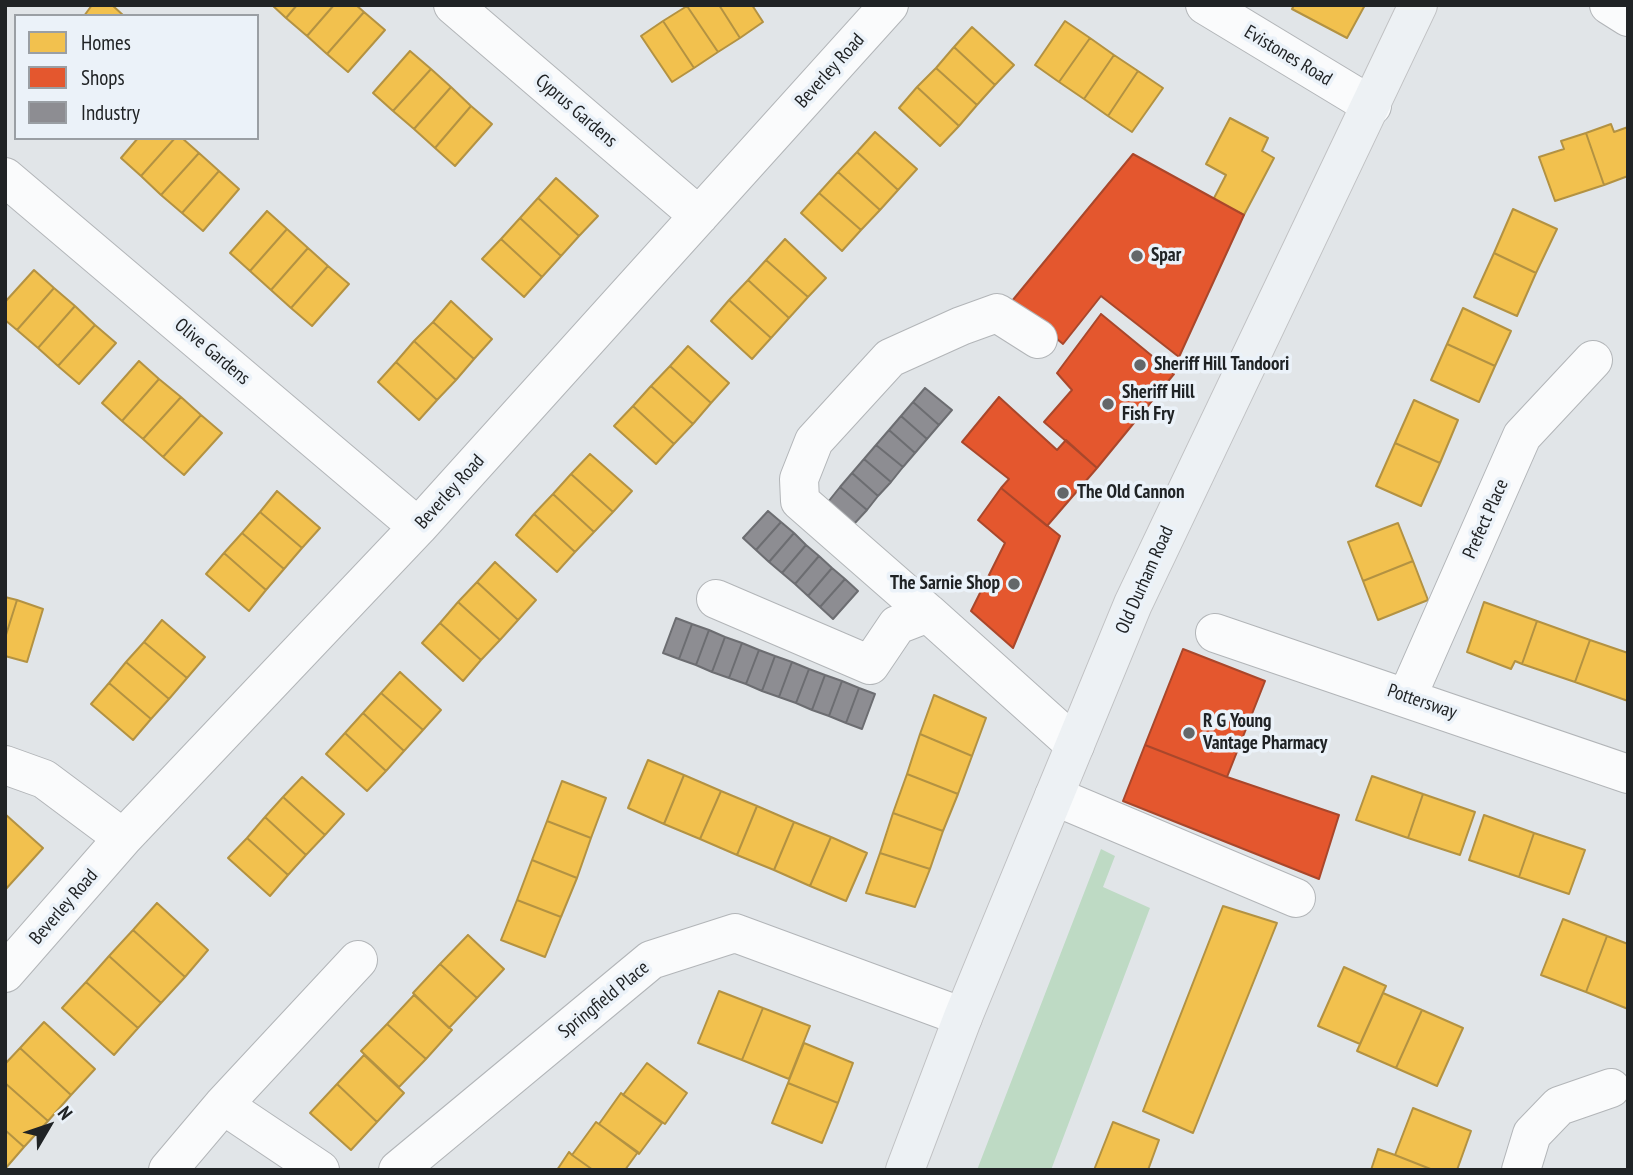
<!DOCTYPE html>
<html>
<head>
<meta charset="utf-8">
<style>
  body { margin:0 }
  #map { position:relative; width:1633px; height:1175px; overflow:hidden; background:#e1e5e8; font-family:"PT Sans Narrow",sans-serif }
  canvas { display:block }
  .frame { position:absolute; inset:0; border:7px solid #202325; pointer-events:none }
  .legend { position:absolute; left:14px; top:14px; width:245px; height:126px; box-sizing:border-box; background:#ebf2f9; border:2px solid #9a9fa4; margin:0; padding:9px 12px; list-style:none; font-size:21px; color:#202325 }
  .legend li { display:flex; align-items:center; gap:14px; height:35px }
  .legend b { width:35px; border:2px solid #9a9fa4 }
  .north { position:absolute; left:14px; top:1091px; width:70px; height:70px; -webkit-text-stroke:5px #ebf2f9; paint-order:stroke; rotate:51deg; font-size:19px; font-weight:700; line-height:28px; text-align:center; color:#202325 }
  .north::after { content:''; display:block; margin:auto; width:24px; height:32px; background:#202325; clip-path:polygon(50% 0,100% 100%,50% 72%,0 100%) }
</style>
</head>
<body>
<div id="map">
<canvas width="1633" height="1175"></canvas>
<div class="frame"></div>
<ul class="legend">
<li><b style="height:19px;background:#f2c14e"></b>Homes</li>
<li><b style="height:19px;background:#e4572e"></b>Shops</li>
<li><b style="height:19px;background:#8d8d92"></b>Industry</li>
</ul>
<div class="north">N</div>
</div>
<script>
const g = document.querySelector('canvas').getContext('2d');
g.lineJoin = 'round';
function fill(path, color) { g.fillStyle = color; g.fill(path, 'evenodd'); }
const poly = rows => new Path2D(rows.map(r => 'M' + r).join(''));
function strokePath(path, color, width, dash) { g.strokeStyle = color; g.lineWidth = width; g.lineCap = dash ? 'butt' : 'round'; g.setLineDash(dash || []); g.stroke(path); }
function drawText(font, color, halo, rows, align = 'center') {
  g.font = font + ' "PT Sans Narrow",sans-serif'; g.lineWidth = 7; g.setLineDash([]); g.textBaseline = 'middle'; g.strokeStyle = halo; g.fillStyle = color; for (const [text, x, y, turn = 0] of rows) {
    g.save(); g.translate(x, y); g.rotate((+turn || 0) * Math.PI / 180); g.textAlign = isNaN(turn) ? turn : align; if (halo) g.strokeText(text, 0, 0); g.fillText(text, 0, 0); g.restore();
  }
}
fill(poly([
  [1101,849,1115,856,1103,887,1150,908,1051,1170,977,1170]
]), '#bedac4');
const homes = poly([
  [92,5,112,5,124,16,84,16,92,5],
  [272,5,297,5,286,18,272,5],
  [297,5,334,5,307,36,286,18,297,5],
  [334,5,356,5,364,12,327,54,307,36,334,5],
  [719,5,752,5,763,22,740,38,719,5],
  [719,5,740,38,718,52,687,6,719,5],
  [1294,5,1365,5,1347,38,1292,9,1294,5],
  [687,6,718,52,694,68,663,21,687,6],
  [364,12,385,30,348,72,327,54,364,12],
  [663,21,694,68,672,82,641,36,663,21],
  [1065,21,1090,38,1059,82,1035,65,1065,21],
  [972,27,1014,65,995,85,954,47,972,27],
  [1090,38,1114,55,1084,99,1059,82,1090,38],
  [954,47,995,85,977,105,936,68,954,47],
  [410,51,431,69,393,111,373,93,410,51],
  [1114,55,1138,71,1108,116,1084,99,1114,55],
  [936,68,977,105,959,126,917,87,936,68],
  [431,69,451,87,414,129,393,111,431,69],
  [1138,71,1163,88,1132,132,1108,116,1138,71],
  [451,87,471,106,435,148,414,129,451,87],
  [917,87,959,126,940,146,899,108,917,87],
  [471,106,492,124,455,166,435,148,471,106],
  [1230,118,1268,138,1262,151,1274,158,1244,215,1213,200,1226,175,1206,164,1230,118],
  [1611,124,1614,132,1628,127,1628,176,1604,185,1586,133,1611,124],
  [875,132,917,169,898,190,857,152,875,132],
  [1586,133,1604,185,1555,201,1539,157,1564,149,1561,141,1586,133],
  [138,138,175,138,141,176,121,158,138,138],
  [175,138,182,138,199,153,161,195,141,176,175,138],
  [857,152,898,190,880,210,838,172,857,152],
  [199,153,219,171,182,213,161,195,199,153],
  [219,171,239,189,203,231,182,213,219,171],
  [838,172,880,210,861,230,819,193,838,172],
  [556,178,598,216,579,236,538,198,556,178],
  [819,193,861,230,842,251,801,213,819,193],
  [538,198,579,236,561,256,520,218,538,198],
  [1513,209,1557,229,1536,273,1494,253,1513,209],
  [267,211,287,229,250,271,230,253,267,211],
  [520,218,561,256,542,277,501,239,520,218],
  [287,229,308,248,271,290,250,271,287,229],
  [501,239,542,277,524,297,482,259,501,239],
  [785,239,826,278,808,297,766,260,785,239],
  [308,248,328,266,291,308,271,290,308,248],
  [1494,253,1536,273,1517,316,1474,297,1494,253],
  [766,260,808,297,789,318,748,280,766,260],
  [328,266,349,284,312,326,291,308,328,266],
  [34,270,54,288,17,330,5,320,5,302,34,270],
  [748,280,789,318,771,338,729,300,748,280],
  [54,288,75,306,38,348,17,330,54,288],
  [729,300,771,338,752,359,711,321,729,300],
  [451,301,492,339,474,359,433,322,451,301],
  [75,306,95,325,58,366,38,348,75,306],
  [1463,308,1511,331,1495,366,1447,344,1463,308],
  [433,322,474,359,456,380,414,341,433,322],
  [95,325,116,343,79,384,58,366,95,325],
  [414,341,456,380,437,400,396,362,414,341],
  [1447,344,1495,366,1479,402,1431,380,1447,344],
  [688,346,729,383,711,403,670,366,688,346],
  [139,361,159,379,122,421,102,403,139,361],
  [396,362,437,400,419,420,378,382,396,362],
  [670,366,711,403,693,424,651,386,670,366],
  [159,379,181,397,143,439,122,421,159,379],
  [651,386,693,424,674,444,633,406,651,386],
  [181,397,201,415,163,457,143,439,181,397],
  [1414,400,1458,420,1440,463,1395,443,1414,400],
  [633,406,674,444,656,464,614,426,633,406],
  [201,415,222,433,184,475,163,457,201,415],
  [1395,443,1440,463,1421,506,1376,486,1395,443],
  [590,454,632,491,613,512,571,474,590,454],
  [571,474,613,512,594,532,553,494,571,474],
  [277,491,320,528,302,548,260,512,277,491],
  [553,494,594,532,575,552,534,514,553,494],
  [260,512,302,548,284,569,242,533,260,512],
  [534,514,575,552,557,572,516,535,534,514],
  [1398,523,1413,561,1363,581,1348,542,1398,523],
  [242,533,284,569,266,590,224,553,242,533],
  [224,553,266,590,249,611,206,574,224,553],
  [1413,561,1428,600,1378,620,1363,581,1413,561],
  [495,562,536,600,518,620,477,582,495,562],
  [477,582,518,620,500,640,458,602,477,582],
  [5,597,17,600,5,638,5,597],
  [17,600,43,609,27,662,5,656,5,638,17,600],
  [458,602,500,640,481,660,440,623,458,602],
  [1484,602,1537,621,1522,664,1515,661,1511,669,1467,652,1484,602],
  [162,620,205,657,187,678,144,642,162,620],
  [1537,621,1590,640,1575,682,1522,664,1537,621],
  [440,623,481,660,463,681,422,643,440,623],
  [1590,640,1628,653,1628,701,1575,682,1590,640],
  [144,642,187,678,169,699,126,662,144,642],
  [126,662,169,699,151,719,109,683,126,662],
  [400,672,441,710,423,730,381,693,400,672],
  [109,683,151,719,133,740,91,704,109,683],
  [381,693,423,730,404,751,363,713,381,693],
  [934,695,986,718,972,756,920,734,934,695],
  [363,713,404,751,386,771,345,733,363,713],
  [345,733,386,771,367,791,326,754,345,733],
  [920,734,972,756,958,794,907,774,920,734],
  [648,760,684,775,664,824,628,808,648,760],
  [907,774,958,794,943,831,893,813,907,774],
  [684,775,721,791,700,839,664,824,684,775],
  [1372,776,1423,794,1408,838,1356,820,1372,776],
  [302,777,344,814,325,835,283,797,302,777],
  [562,781,606,798,591,838,547,821,562,781],
  [721,791,757,806,737,855,700,839,721,791],
  [1423,794,1475,812,1460,855,1408,838,1423,794],
  [283,797,325,835,306,855,265,817,283,797],
  [757,806,794,822,774,870,737,855,757,806],
  [893,813,943,831,930,869,880,853,893,813],
  [5,814,43,848,5,890,5,814],
  [1484,815,1534,833,1519,877,1469,860,1484,815],
  [265,817,306,855,288,875,247,838,265,817],
  [547,821,591,838,577,878,532,860,547,821],
  [794,822,831,837,810,886,774,870,794,822],
  [1534,833,1585,850,1569,894,1519,877,1534,833],
  [831,837,867,853,846,901,810,886,831,837],
  [247,838,288,875,270,896,228,858,247,838],
  [880,853,930,869,915,907,866,893,880,853],
  [532,860,577,878,561,917,517,900,532,860],
  [517,900,561,917,545,957,501,940,517,900],
  [157,903,208,950,185,977,133,930,157,903],
  [1223,906,1277,923,1193,1133,1143,1111,1223,906],
  [1563,919,1607,936,1586,992,1541,975,1563,919],
  [133,930,185,977,161,1003,109,956,133,930],
  [468,935,504,969,477,998,440,964,468,935],
  [1607,936,1628,944,1628,1009,1586,992,1607,936],
  [109,956,161,1003,138,1028,86,982,109,956],
  [440,964,477,998,449,1028,413,993,440,964],
  [1344,967,1386,986,1360,1044,1318,1026,1344,967],
  [86,982,138,1028,114,1055,62,1008,86,982],
  [719,991,763,1008,742,1060,698,1043,719,991],
  [1383,993,1422,1010,1396,1068,1357,1051,1383,993],
  [414,995,452,1030,426,1059,387,1024,414,995],
  [763,1008,810,1026,789,1079,742,1060,763,1008],
  [1422,1010,1463,1028,1437,1086,1396,1068,1422,1010],
  [44,1022,95,1069,71,1095,20,1048,44,1022],
  [387,1024,426,1059,399,1087,361,1051,387,1024],
  [804,1043,853,1063,838,1103,788,1083,804,1043],
  [20,1048,71,1095,48,1121,5,1083,5,1064,20,1048],
  [364,1055,404,1093,377,1122,337,1084,364,1055],
  [647,1063,687,1093,665,1124,623,1095,647,1063],
  [5,1083,48,1121,24,1147,5,1130,5,1083],
  [788,1083,838,1103,822,1143,772,1123,788,1083],
  [337,1084,377,1122,351,1150,310,1113,337,1084],
  [621,1093,662,1123,639,1154,599,1124,621,1093],
  [1413,1108,1471,1131,1457,1170,1433,1170,1395,1155,1413,1108],
  [596,1122,638,1152,625,1170,593,1170,572,1155,596,1122],
  [1113,1122,1159,1140,1148,1170,1094,1170,1113,1122],
  [5,1130,24,1147,5,1169,5,1130],
  [1378,1149,1395,1155,1433,1170,1371,1170,1378,1149],
  [569,1152,572,1155,593,1170,557,1170,569,1152]
]);
fill(homes, '#f2c14e');
strokePath(homes, '#b39242', 2);
const shops = poly([
  [1133,154,1244,215,1179,357,1101,296,1063,344,1012,301,1133,154],
  [1101,314,1174,374,1097,468,1044,422,1072,390,1057,373,1101,314],
  [999,397,1057,450,1066,440,1097,468,1047,526,1001,488,1009,479,962,442,999,397],
  [1001,488,1060,536,1013,648,971,611,1005,543,978,520,1001,488],
  [1183,649,1265,681,1227,777,1145,745,1183,649],
  [1145,745,1227,777,1339,815,1319,879,1123,801,1145,745]
]);
fill(shops, '#e4572e');
strokePath(shops, '#a9472b', 2);
const industry = poly([
  [925,388,952,410,939,425,913,402,925,388],
  [913,402,939,425,927,439,901,416,913,402],
  [901,416,927,439,915,453,889,430,901,416],
  [889,430,915,453,903,467,876,445,889,430],
  [876,445,903,467,891,482,864,459,876,445],
  [864,459,891,482,878,496,852,473,864,459],
  [852,473,878,496,867,510,840,487,852,473],
  [840,487,867,510,854,524,828,502,840,487],
  [768,511,781,522,756,550,743,538,768,511],
  [781,522,794,533,769,562,756,550,781,522],
  [794,533,806,545,782,573,769,562,794,533],
  [806,545,819,556,795,584,782,573,806,545],
  [819,556,832,568,808,596,795,584,819,556],
  [832,568,845,579,820,607,808,596,832,568],
  [845,579,858,591,833,619,820,607,845,579],
  [676,618,692,624,679,659,663,653,676,618],
  [692,624,709,630,696,665,679,659,692,624],
  [709,630,725,637,712,672,696,665,709,630],
  [725,637,742,643,729,678,712,672,725,637],
  [742,643,759,650,746,684,729,678,742,643],
  [759,650,775,656,762,691,746,684,759,650],
  [775,656,792,662,779,697,762,691,775,656],
  [792,662,809,669,796,703,779,697,792,662],
  [809,669,825,675,812,710,796,703,809,669],
  [825,675,842,681,829,716,812,710,825,675],
  [842,681,859,688,846,723,829,716,842,681],
  [859,688,875,694,862,729,846,723,859,688]
]);
fill(industry, '#8d8d92');
strokePath(industry, '#6c6d71', 2);
const minor = poly([
  [453,5,699,216],
  [1205,5,1372,106],
  [1609,5,1628,17],
  [5,177,418,527],
  [716,599,870,665,897,625,928,613,1075,745],
  [928,613,800,501,799,479,814,441,890,358,961,326,997,313,1038,339],
  [1215,633,1628,774],
  [1407,697,1522,436,1593,360],
  [5,765,44,779,123,838],
  [1054,796,1296,898],
  [5,973,123,838,418,527,889,5],
  [223,1105,320,1170],
  [168,1170,223,1105,358,960],
  [398,1170,651,960,735,933,963,1017],
  [1521,1170,1532,1134,1559,1106,1611,1088]
]);
const major = poly([
  [905,1170,963,1017,1133,604,1418,5]
]);
strokePath(minor, '#b2b5b8', 40);
strokePath(major, '#c0c1c3', 40);
strokePath(minor, '#fafbfc', 38);
strokePath(major, '#edf1f4', 38);
for (const [x, y, r, color] of [
  [1137,256,7,"#646769"],
  [1140,365,7,"#646769"],
  [1108,404,7,"#646769"],
  [1063,493,7,"#646769"],
  [1014,584,7,"#646769"],
  [1189,733,7,"#646769"]
]) { const dot = new Path2D(); dot.arc(x, y, r, 0, 2 * Math.PI); g.fillStyle = color; g.fill(dot); strokePath(dot, '#ebf2f9', 2.5); }
drawText('19px', '#202325', '#ebf2f9', [
  ["Evistones Road",1288,56,31],
  ["Beverley Road",830,71,-48],
  ["Cyprus Gardens",576,111,41],
  ["Olive Gardens",212,352,40],
  ["Beverley Road",450,492,-48],
  ["Prefect Place",1486,519,-66],
  ["Old Durham Road",1145,580,-66],
  ["Pottersway",1422,702,19],
  ["Beverley Road",64,907,-49],
  ["Springfield Place",604,1000,-39]
]);
drawText('bold 19px', '#202325', '#ebf2f9', [
  ["Spar",1151,256],
  ["Sheriff Hill Tandoori",1154,365],
  ["Sheriff Hill",1122,393],
  ["Fish Fry",1122,415],
  ["The Old Cannon",1077,493],
  ["The Sarnie Shop",1000,584,"right"],
  ["R G Young",1203,722],
  ["Vantage Pharmacy",1203,744]
], 'left');
</script>
</body>
</html>
